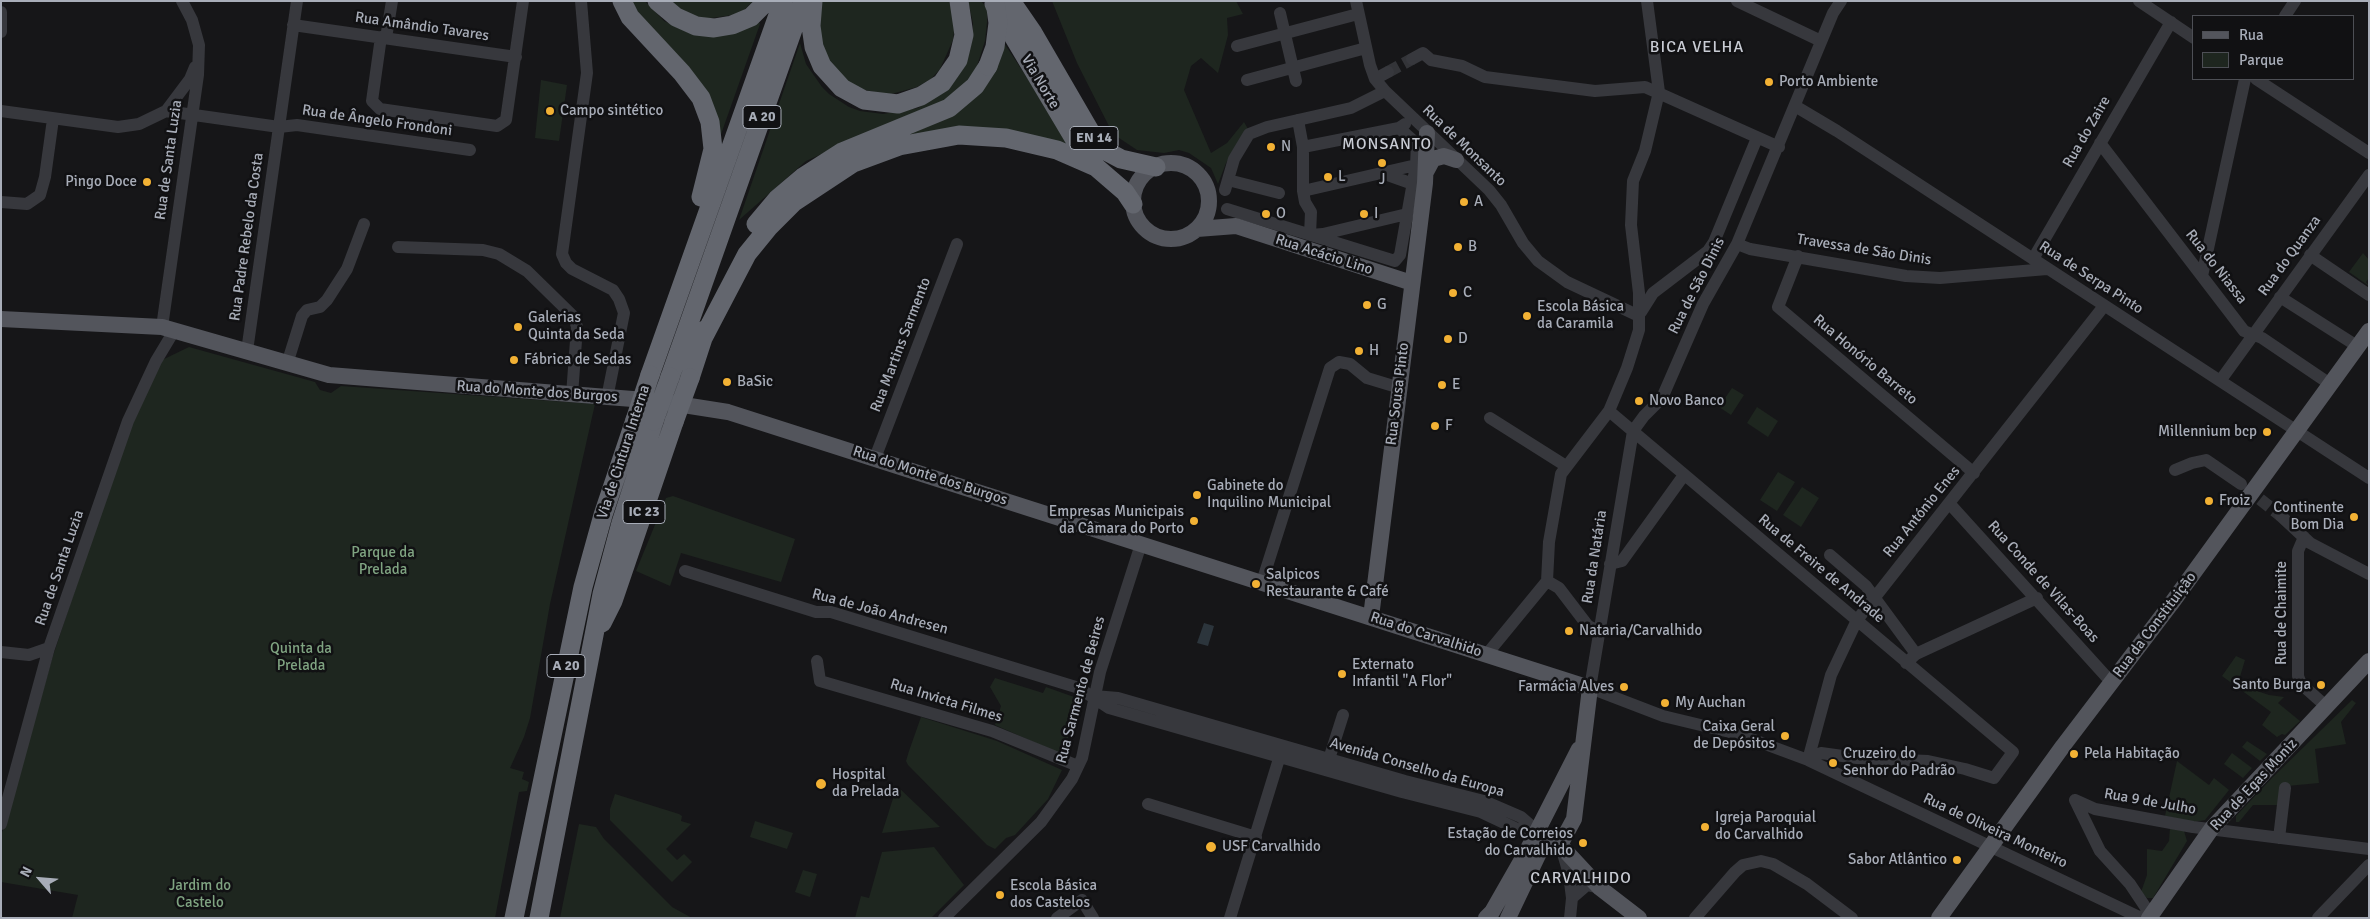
<!DOCTYPE html>
<html>
<head>
<meta charset="utf-8">
<style>
  body { margin:0 }
  #map { position:relative; width:2370px; height:919px; overflow:hidden; background:#161618; font-family:Signika,sans-serif }
  canvas { display:block }
  .frame { position:absolute; inset:0; border:2px solid #a8adb8; pointer-events:none }
  .legend { position:absolute; left:2192px; top:15px; width:162px; height:65px; box-sizing:border-box; background:#111113; border:1px solid #4d4f55; margin:0; padding:6px 9px; list-style:none; font-size:15px; color:#a8adb8 }
  .legend li { display:flex; align-items:center; gap:10px; height:25px }
  .legend b { width:25px; border:1px solid #4d4f55 }
  .north { position:absolute; left:15px; top:854px; width:50px; height:50px; -webkit-text-stroke:4px #111113; paint-order:stroke; rotate:297deg; font-size:14px; font-weight:700; line-height:20px; text-align:center; color:#a8adb8 }
  .north::after { content:''; display:block; margin:auto; width:18px; height:22px; background:#a8adb8; clip-path:polygon(50% 0,100% 100%,50% 72%,0 100%) }
</style>
</head>
<body>
<div id="map">
<canvas width="2370" height="919"></canvas>
<div class="frame"></div>
<ul class="legend">
<li><b style="height:6px;background:#53555c"></b>Rua</li>
<li><b style="height:14px;background:#1e261f"></b>Parque</li>
</ul>
<div class="north">N</div>
</div>
<script>
const g = document.querySelector('canvas').getContext('2d');
g.lineJoin = 'round';
function fill(path, color) { g.fillStyle = color; g.fill(path, 'evenodd'); }
const poly = rows => new Path2D(rows.map(r => 'M' + r).join(''));
function strokePath(path, color, width, dash) { g.strokeStyle = color; g.lineWidth = width; g.lineCap = dash ? 'butt' : 'round'; g.setLineDash(dash || []); g.stroke(path); }
function drawText(font, color, halo, rows, align = 'center') {
  g.font = font + ' Signika,sans-serif'; g.lineWidth = 5; g.setLineDash([]); g.textBaseline = 'middle'; g.strokeStyle = halo; g.fillStyle = color; for (const [text, x, y, turn = 0] of rows) {
    g.save(); g.translate(x, y); g.rotate((+turn || 0) * Math.PI / 180); g.textAlign = isNaN(turn) ? turn : align; if (halo) g.strokeText(text, 0, 0); g.fillText(text, 0, 0); g.restore();
  }
}
fill(poly([
  [630,1,645,1,664,21,689,33,759,22,760,24,719,140,650,29],
  [669,1,753,1,742,12,733,15,704,19,686,14],
  [819,1,949,1,955,23,953,40,940,69,931,79,917,87,888,95,865,90,854,87,830,65,817,34],
  [968,1,981,1,987,8,987,22,985,41,976,69,960,90,943,103,880,128,806,161,739,220,800,43,806,64,822,87,829,94,849,107,860,111,883,114,918,108,950,87,965,66,973,37,973,23],
  [1052,1,1236,1,1243,14,1227,18,1228,35,1218,73,1201,58,1191,66,1184,90,1211,153,1227,143,1244,122,1248,129,1226,163,1218,184,1211,168,1189,153,1179,150,1164,153,1137,150,1113,134,1077,63],
  [1004,43,1077,153,1051,144,885,142,950,116],
  [541,80,567,85,559,141,535,138],
  [2363,253,2369,260,2369,278,2366,282,2369,286,2349,272],
  [189,347,315,382,320,390,331,393,341,386,595,404,550,604,530,718,524,737,510,768,524,772,522,779,529,782,527,791,519,792,495,918,72,918,78,895,1,882,1,836,52,659,130,424,158,362],
  [1732,388,1744,395,1731,415,1719,407],
  [1757,407,1778,421,1768,437,1747,423],
  [1778,472,1795,482,1777,511,1760,500],
  [1802,487,1819,498,1801,527,1783,515],
  [673,496,795,539,781,582,681,553,670,586,636,571,666,498],
  [2236,656,2245,660,2239,680,2251,689,2269,695,2284,697,2278,703,2300,721,2285,735,2282,734,2277,737,2262,725,2271,712,2222,676],
  [995,678,1043,693,1046,687,1074,697,1077,701,1069,732,1067,751,1063,755,995,725,1001,706,990,687],
  [2352,700,2356,703,2341,722,2346,744,2315,749,2319,783,2287,786,2280,805,2253,805,2239,822,2236,822,2236,816,2272,778],
  [921,717,997,741,1062,770,1048,799,1015,835,1006,838,995,849,987,845,908,765,906,761,909,751],
  [2247,741,2267,754,2260,761,2242,747],
  [2232,753,2252,768,2243,778,2224,764],
  [2177,761,2209,785,2214,778,2229,790,2205,820,2194,822,2165,816],
  [897,786,940,827,882,833],
  [615,794,679,814,682,816,681,821,691,824,666,849,677,860,684,854,692,862,672,882,610,820,610,809],
  [755,821,793,833,787,849,750,837],
  [579,824,596,827,604,839,672,907,692,918,560,918],
  [2170,828,2184,831,2187,841,2153,898,2147,898,2141,892,2147,875,2147,849,2162,851,2169,841],
  [934,847,964,885,931,918,855,918,861,896,869,898,882,852],
  [803,870,817,874,810,897,795,892]
]), '#1e261f');
fill(poly([
  [1204,623,1214,626,1208,646,1197,643]
]), '#2c353c');
strokePath(poly([
  [1388,72,1412,59],
  [2246,488,2281,516]
]), '#333438', 12, [12, 6]);
strokePath(poly([
  [581,1,587,73,562,254,566,263,572,269,613,290,619,299,624,313,607,398],
  [1356,1,1370,65,1375,79,1385,91,1489,190,1501,205,1523,243,1538,261,1567,282,1639,316],
  [1737,1,1821,41],
  [1841,1,1833,13,1737,244,1703,304,1662,398,1644,416,1633,431,1590,688,1663,716,1738,734,1808,760,2141,918],
  [2139,1,2194,38],
  [1,12,1,32],
  [1280,13,1296,81],
  [2285,16,2295,1],
  [293,25,516,57],
  [381,37,372,101,380,109,497,126,506,120,523,1],
  [386,38,392,1],
  [1237,46,1358,14],
  [1412,59,1423,53,1431,60,1462,66,1485,77,1595,91,1645,87,1779,147],
  [1375,79,1388,72],
  [2256,79,2369,153],
  [1247,80,1366,48],
  [1795,106,1837,131,2369,478],
  [1,111,118,127,139,124,166,111,190,79,195,67],
  [166,111,279,127,297,125,470,150],
  [1298,120,1303,147,1399,128,1405,124],
  [2100,143,2244,331,2262,338,2330,384],
  [1303,147,1303,191,1305,202,1311,212,1310,235,1323,234,1407,214],
  [1382,173,1413,184],
  [1228,180,1279,193],
  [1225,190,1234,159,1249,134,1267,127,1351,108,1385,91],
  [1303,191,1416,165],
  [1,202,27,204,40,195,45,177,53,119],
  [1227,209,1395,261,1400,255,1416,165,1417,144,1399,128],
  [1737,244,1750,249,1906,276,1940,278,2047,269],
  [398,247,483,250,499,254,527,271,574,317,577,327,572,395],
  [2310,255,2369,295],
  [1798,256,1778,307,1974,473],
  [2033,259,2171,22],
  [2202,276,2245,79],
  [2280,297,2357,346],
  [1641,312,1653,293,1708,251,1714,242,1757,138],
  [162,327,198,75,199,45,192,20,182,1],
  [247,351,297,1],
  [287,364,302,316,307,310,320,307,327,300,347,269,364,224],
  [2220,381,2369,175],
  [1609,411,2013,752,1994,778,1965,769,1928,761,1857,758,1821,753,1808,760],
  [1490,418,1566,466],
  [875,458,957,244],
  [2175,470,2192,463,2206,460,2241,484],
  [1949,503,2112,683],
  [2281,516,2310,543,2369,574],
  [2304,537,2298,551,2298,676,2301,684,2327,707],
  [1830,555,1866,586,1916,654],
  [1610,564,1622,561,1684,475],
  [685,571,816,612,831,612,1079,688,1109,708,1402,792,1481,812,1517,829,1537,831],
  [1262,582,1330,368,1339,362,1350,364,1367,378,1400,388],
  [1599,631,1588,626,1559,588,1547,581,1549,542,1561,474,1609,411,1627,368,1639,330,1639,293,1631,225,1633,181,1645,151,1659,92,1647,1],
  [1,652,29,655,49,648],
  [1487,654,1547,581],
  [817,661,820,681,992,731,1078,766],
  [1906,663,1916,654,2037,598],
  [1094,696,1118,698,1405,781,1484,801,1521,817,1537,831],
  [1329,759,1343,715],
  [1808,760,1831,675,1857,620,2104,306],
  [2075,800,2095,809,2193,827,2369,849],
  [2075,800,2100,851,2130,884,2146,908,2147,918],
  [1148,804,1256,837],
  [1,824,49,648,128,421,156,361,174,331],
  [2279,838,2285,788],
  [1562,850,1569,874,1572,898,1570,918],
  [1572,898,1587,885,1600,888],
  [944,918,1041,822,1072,779,1082,758,1100,672,1141,544],
  [1057,918,1082,900,1093,918],
  [1230,918,1282,749],
  [1695,918,1735,872,1743,865,1761,861,1773,864,1807,884,1852,918],
  [2318,918,2369,865]
]), '#37383d', 12);
strokePath(poly([
  '1133 201a38 38 0 1 1 76 0a38 38 0 1 1-76 0Z',
  [1426,172,1433,159,1444,156,1456,160],
  [1197,229,1236,226,1412,283],
  [1,319,162,327,329,375,658,401,728,412,1590,688,1574,819,1560,845],
  [1371,617,1425,183,1427,133],
  [1537,831,1560,845,1600,888,1639,918],
  [1486,918,1492,912,1528,849,1579,749],
  [1508,918,1539,853,1547,846,1560,845],
  [1939,918,2063,746,2171,604,2369,331],
  [2149,918,2212,828,2369,661]
]), '#53555c', 16);
strokePath(poly([
  [622,1,630,17,682,73,701,98,710,122,713,149,701,197],
  [657,1,676,17,696,26,714,28,732,25,751,17,767,1],
  [813,1,811,26,814,47,822,66,842,88,864,100,898,104,921,96,942,83,958,60,964,35,959,1],
  [1011,1,1033,33,1094,138,1106,151,1121,159,1156,167],
  [994,4,1079,147,1096,167,1125,192,1133,204],
  [756,224,777,199,803,177,842,152,949,108,975,86,988,66],
  [702,340,747,254,769,227,794,202,853,163,899,146,959,135,1006,138,1057,150,1096,167],
  [650,375,783,1],
  [670,377,803,1],
  [690,378,706,329],
  [602,623,613,601,674,422],
  [514,918,583,587,603,515,635,420],
  [539,918,602,594,621,523,654,421]
]), '#63666e', 19);
strokePath(poly([
  [988,66,995,47,998,23,995,1],
  [635,420,650,375],
  [654,421,670,377],
  [674,422,690,378]
]), '#63666e', 19);
for (const [x, y, r, color] of [
  [1769,82,5,"#f2b134"],
  [550,111,5,"#f2b134"],
  [1271,147,5,"#f2b134"],
  [1382,163,5,"#f2b134"],
  [1328,177,5,"#f2b134"],
  [147,182,5,"#f2b134"],
  [1464,202,5,"#f2b134"],
  [1266,214,5,"#f2b134"],
  [1364,214,5,"#f2b134"],
  [1458,247,5,"#f2b134"],
  [1453,293,5,"#f2b134"],
  [1367,305,5,"#f2b134"],
  [1527,316,5,"#f2b134"],
  [518,327,5,"#f2b134"],
  [1448,339,5,"#f2b134"],
  [1359,351,5,"#f2b134"],
  [514,360,5,"#f2b134"],
  [727,382,5,"#f2b134"],
  [1442,385,5,"#f2b134"],
  [1639,401,5,"#f2b134"],
  [1435,426,5,"#f2b134"],
  [2267,432,5,"#f2b134"],
  [1197,495,5,"#f2b134"],
  [2209,501,5,"#f2b134"],
  [2354,517,5,"#f2b134"],
  [1194,521,5,"#f2b134"],
  [1256,584,5,"#f2b134"],
  [1569,631,5,"#f2b134"],
  [1342,674,5,"#f2b134"],
  [2321,685,5,"#f2b134"],
  [1624,687,5,"#f2b134"],
  [1665,703,5,"#f2b134"],
  [1785,736,5,"#f2b134"],
  [2074,754,5,"#f2b134"],
  [1833,763,5,"#f2b134"],
  [821,784,6,"#f2b134"],
  [1705,827,5,"#f2b134"],
  [1583,843,5,"#f2b134"],
  [1211,847,6,"#f2b134"],
  [1957,860,5,"#f2b134"],
  [1000,895,5,"#f2b134"]
]) { const dot = new Path2D(); dot.arc(x, y, r, 0, 2 * Math.PI); g.fillStyle = color; g.fill(dot); strokePath(dot, '#111113', 2); }
for (const [x, y, w] of [
  [762,117,38],
  [1094,138,48],
  [644,512,42],
  [566,666,38]
]) { const box = new Path2D(); box.roundRect(x - w / 2, y - 11.5, w, 23, 4); g.fillStyle = '#111113'; g.fill(box); strokePath(box, '#a8adb8', 1); }
drawText('bold 14px', '#a8adb8', null, [
  ["A 20",762,117],
  ["EN 14",1094,138],
  ["IC 23",644,512],
  ["A 20",566,666]
]);
drawText('15px', '#a8adb8', '#111113', [
  ["Rua Amândio Tavares",422,27,8],
  ["Via Norte",1040,82,59],
  ["Rua de Ângelo Frondoni",377,121,8],
  ["Rua do Zaire",2087,132,-60],
  ["Rua de Monsanto",1464,146,44],
  ["Rua de Santa Luzia",169,160,-82],
  ["Rua Padre Rebelo da Costa",247,237,-82],
  ["Travessa de São Dinis",1864,250,9],
  ["Rua Acácio Lino",1324,255,18],
  ["Rua do Quanza",2290,256,-54],
  ["Rua do Niassa",2216,267,52],
  ["Rua de Serpa Pinto",2091,278,33],
  ["Rua de São Dinis",1697,286,-63],
  ["Rua Martins Sarmento",901,345,-69],
  ["Rua Honório Barreto",1865,360,40],
  ["Rua do Monte dos Burgos",537,392,4],
  ["Rua Sousa Pinto",1398,394,-83],
  ["Via de Cintura Interna",624,452,-72],
  ["Rua do Monte dos Burgos",930,476,18],
  ["Rua António Enes",1922,512,-51],
  ["Rua da Natária",1595,557,-81],
  ["Rua de Santa Luzia",60,568,-71],
  ["Rua de Freire de Andrade",1821,569,40],
  ["Rua Conde de Vilas-Boas",2043,582,48],
  ["Rua de João Andresen",880,612,15],
  ["Rua de Chaimite",2282,613,-90],
  ["Rua da Constituição",2155,625,-53],
  ["Rua do Carvalhido",1426,635,18],
  ["Rua Sarmento de Beires",1081,690,-75],
  ["Rua Invicta Filmes",946,701,17],
  ["Avenida Conselho da Europa",1417,768,16],
  ["Rua de Egas Moniz",2254,785,-47],
  ["Rua 9 de Julho",2150,802,10],
  ["Rua de Oliveira Monteiro",1995,831,25]
]);
drawText('15px', '#a8adb8', '#111113', [
  ["Porto Ambiente",1779,82],
  ["Campo sintético",560,111],
  ["N",1281,147],
  ["L",1338,177],
  ["J",1382,180,"center"],
  ["Pingo Doce",137,182,"right"],
  ["A",1474,202],
  ["O",1276,214],
  ["I",1374,214],
  ["B",1468,247],
  ["C",1463,293],
  ["G",1377,305],
  ["Escola Básica",1537,307],
  ["da Caramila",1537,324],
  ["Galerias",528,318],
  ["Quinta da Seda",528,335],
  ["D",1458,339],
  ["H",1369,351],
  ["Fábrica de Sedas",524,360],
  ["BaSic",737,382],
  ["E",1452,385],
  ["Novo Banco",1649,401],
  ["F",1445,426],
  ["Millennium bcp",2257,432,"right"],
  ["Gabinete do",1207,486],
  ["Inquilino Municipal",1207,503],
  ["Froiz",2219,501],
  ["Continente",2344,508,"right"],
  ["Bom Dia",2344,525,"right"],
  ["Empresas Municipais",1184,512,"right"],
  ["da Câmara do Porto",1184,529,"right"],
  ["Salpicos",1266,575],
  ["Restaurante & Café",1266,592],
  ["Nataria/Carvalhido",1579,631],
  ["Externato",1352,665],
  ["Infantil \"A Flor\"",1352,682],
  ["Santo Burga",2311,685,"right"],
  ["Farmácia Alves",1614,687,"right"],
  ["My Auchan",1675,703],
  ["Caixa Geral",1775,727,"right"],
  ["de Depósitos",1775,744,"right"],
  ["Cruzeiro do",1843,754],
  ["Senhor do Padrão",1843,771],
  ["Pela Habitação",2084,754],
  ["Hospital",832,775],
  ["da Prelada",832,792],
  ["Igreja Paroquial",1715,818],
  ["do Carvalhido",1715,835],
  ["Estação de Correios",1573,834,"right"],
  ["do Carvalhido",1573,851,"right"],
  ["USF Carvalhido",1222,847],
  ["Sabor Atlântico",1947,860,"right"],
  ["Escola Básica",1010,886],
  ["dos Castelos",1010,903]
], 'left');
drawText('15px', '#7fa381', '#111113', [
  ["Parque da",383,553],
  ["Prelada",383,570],
  ["Quinta da",301,649],
  ["Prelada",301,666],
  ["Jardim do",200,886],
  ["Castelo",200,903]
]);
g.letterSpacing = '1px';
drawText('16px', '#c9ccd4', '#111113', [
  ["BICA VELHA",1697,48],
  ["MONSANTO",1387,145],
  ["CARVALHIDO",1581,879]
]);
g.letterSpacing = '0px';
</script>
</body>
</html>
